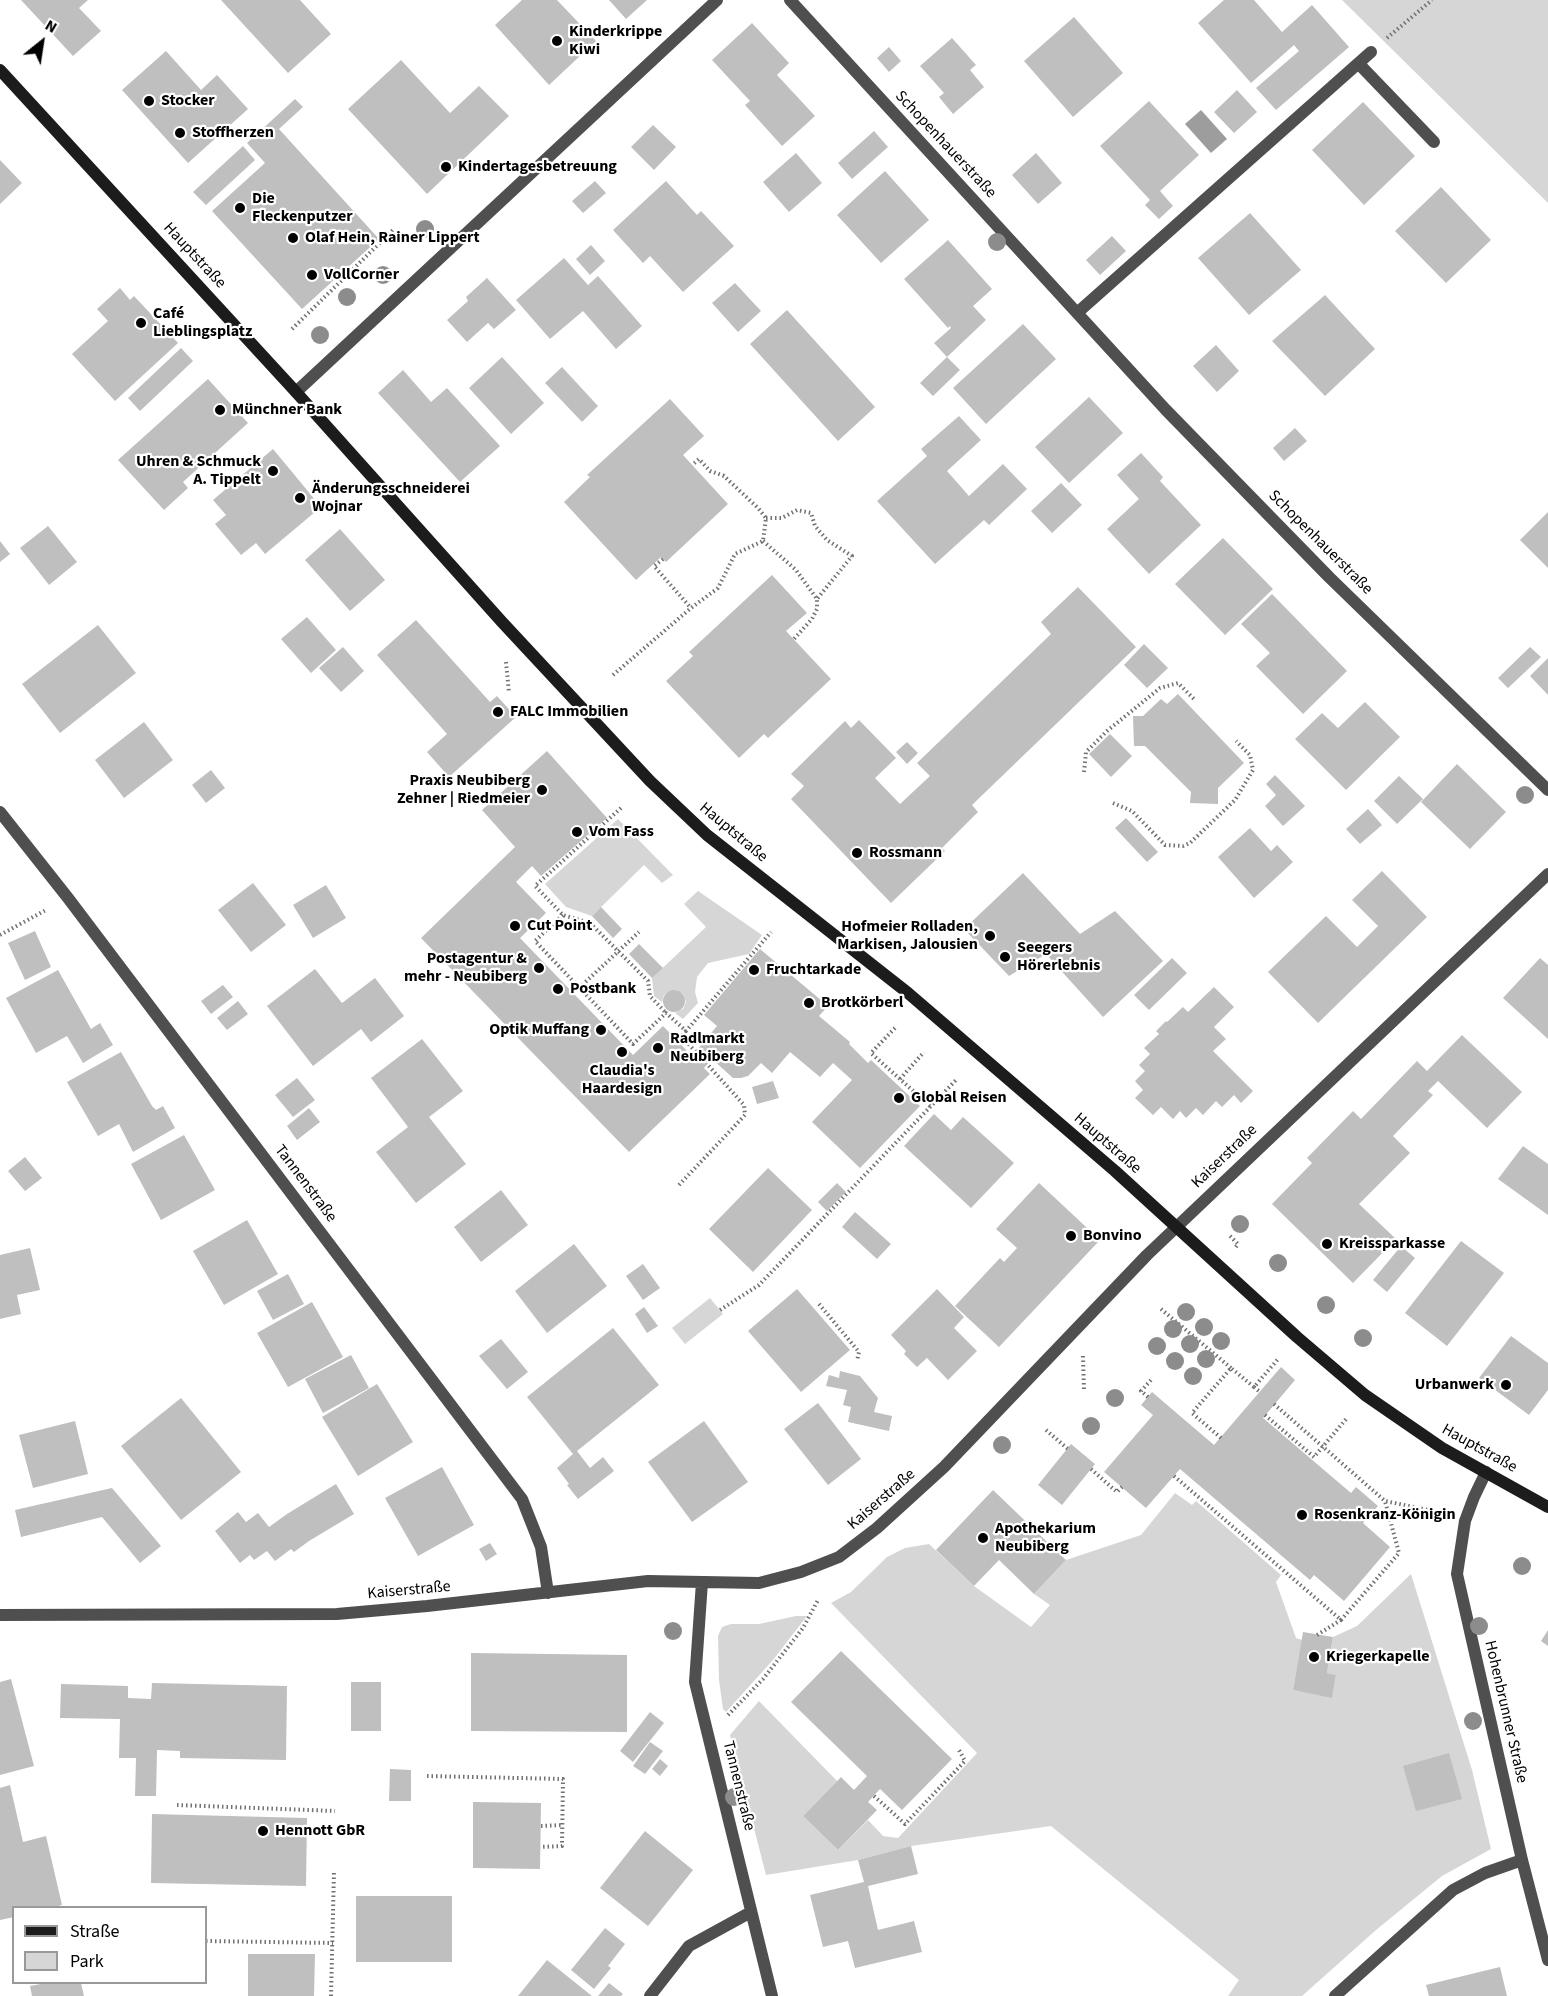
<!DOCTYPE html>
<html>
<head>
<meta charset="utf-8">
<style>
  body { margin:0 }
  #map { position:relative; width:1548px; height:1996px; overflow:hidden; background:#fff; font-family:"Source Sans 3",sans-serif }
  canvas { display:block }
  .legend { position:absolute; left:12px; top:1906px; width:195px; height:78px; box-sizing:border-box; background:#fff; border:2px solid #999; margin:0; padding:8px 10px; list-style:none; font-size:18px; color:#000 }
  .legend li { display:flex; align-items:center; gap:12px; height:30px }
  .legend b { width:30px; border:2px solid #999 }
  .north { position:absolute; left:12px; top:12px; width:60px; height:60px; -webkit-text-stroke:4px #fff; paint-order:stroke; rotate:30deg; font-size:16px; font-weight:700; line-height:24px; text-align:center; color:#000 }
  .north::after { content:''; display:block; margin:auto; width:21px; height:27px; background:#000; clip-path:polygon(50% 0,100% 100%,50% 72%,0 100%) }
</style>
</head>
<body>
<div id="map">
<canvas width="1548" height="1996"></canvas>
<ul class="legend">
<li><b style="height:8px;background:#1c1c1c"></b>Straße</li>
<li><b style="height:16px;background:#d6d6d6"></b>Park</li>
</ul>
<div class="north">N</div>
</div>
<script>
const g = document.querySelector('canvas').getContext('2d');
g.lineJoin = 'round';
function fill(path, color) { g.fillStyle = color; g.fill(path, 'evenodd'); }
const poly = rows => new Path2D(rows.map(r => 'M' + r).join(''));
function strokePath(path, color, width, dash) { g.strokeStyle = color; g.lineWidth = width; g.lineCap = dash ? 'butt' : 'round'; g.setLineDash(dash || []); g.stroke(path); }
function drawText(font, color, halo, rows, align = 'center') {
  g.font = font + ' "Source Sans 3",sans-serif'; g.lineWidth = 4.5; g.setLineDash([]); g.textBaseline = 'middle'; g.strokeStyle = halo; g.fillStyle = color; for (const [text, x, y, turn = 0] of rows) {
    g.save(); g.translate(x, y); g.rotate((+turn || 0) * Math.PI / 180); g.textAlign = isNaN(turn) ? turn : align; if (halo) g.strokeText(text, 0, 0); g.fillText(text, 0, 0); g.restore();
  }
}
fill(poly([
  [1342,0,1548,0,1548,203],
  [618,819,673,875,662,883,644,865,592,916,566,907,545,884],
  [698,891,762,935,749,954,708,963,697,977,695,992,698,1003,683,1019,675,1013,683,1009,686,1002,683,994,677,990,669,991,664,995,662,1002,654,996,652,978,706,927,684,904],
  [710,1298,723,1314,685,1344,672,1328],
  [1175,1493,1192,1505,1196,1501,1281,1575,1276,1582,1296,1638,1302,1640,1293,1690,1332,1697,1336,1675,1327,1673,1333,1637,1357,1626,1411,1574,1472,1770,1491,1849,1442,1876,1376,1930,1302,1996,1228,1996,1239,1980,1051,1826,911,1846,858,1860,766,1875,730,1735,759,1701,837,1781,803,1816,838,1850,868,1820,883,1836,898,1838,977,1753,831,1603,851,1592,887,1557,905,1548,929,1544,974,1586,1031,1627,1050,1605,1034,1594,1066,1560,1141,1535],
  [796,1616,807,1616,773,1660,726,1712,723,1709,719,1680,718,1636,722,1627,731,1624,759,1624]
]), '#d6d6d6');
fill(poly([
  [1201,110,1227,139,1211,153,1185,124]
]), '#9d9d9d');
fill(poly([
  [21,0,88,0,79,8,101,31,73,56],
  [221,0,300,0,331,34,288,73],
  [522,0,557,0,596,41,549,85,495,25],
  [609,0,647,0,626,19],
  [1224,0,1254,0,1282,32,1312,5,1349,47,1276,110,1256,88,1299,51,1294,45,1251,83,1198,23],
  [1074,17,1123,73,1073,117,1024,61],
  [752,23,789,63,777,75,815,116,782,146,745,105,750,101,712,60],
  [952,38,976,65,970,70,984,87,953,114,939,97,944,93,920,66],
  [889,47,901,61,889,72,877,58],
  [166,51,201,90,217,75,248,109,188,163,122,90],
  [401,60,450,113,479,86,509,116,427,194,348,109],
  [1237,90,1257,112,1234,133,1214,112],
  [295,99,303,107,279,129,379,239,302,309,212,211,265,163,247,143],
  [1149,101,1199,155,1160,191,1173,206,1159,219,1145,205,1150,200,1100,146],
  [1363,102,1415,156,1364,205,1312,150],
  [653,125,676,147,654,170,631,147],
  [874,131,888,147,852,179,838,163],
  [243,146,255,160,206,205,193,192],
  [796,153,822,183,789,212,763,182],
  [1036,153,1062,183,1038,204,1012,175],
  [0,160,22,183,0,204],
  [885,171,929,220,881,263,837,215],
  [595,181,606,193,583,213,572,201],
  [666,181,697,215,701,211,734,246,683,292,650,256,643,263,613,230],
  [1441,187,1491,240,1446,283,1395,231],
  [1250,213,1301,270,1249,315,1198,258],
  [1112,236,1126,251,1100,275,1086,260],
  [948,240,992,289,973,306,986,320,947,357,934,343,951,328,950,326,948,328,904,279],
  [591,245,605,261,590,275,576,259],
  [564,258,588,285,598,276,642,326,616,349,583,311,550,339,516,300],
  [487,278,516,310,494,329,488,323,467,342,447,320,468,301,466,297],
  [735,283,761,311,738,332,712,303],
  [120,288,130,300,134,296,178,343,115,401,72,354,108,321,97,309],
  [1325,295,1375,349,1325,396,1272,341],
  [787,310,875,407,838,441,750,344],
  [1023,324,1056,359,986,424,953,388],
  [1216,345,1239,371,1217,392,1193,366],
  [181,348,193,361,140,411,128,398],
  [502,357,544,403,511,434,469,388],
  [947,357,960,370,933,396,920,383],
  [562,367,598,406,582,422,545,383],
  [403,370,431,402,447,388,500,446,460,482,378,393],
  [208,379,248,423,183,482,188,488,164,510,118,460],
  [1089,397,1123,433,1069,483,1035,447],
  [670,399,704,436,683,455,728,504,666,562,661,557,636,580,564,502,590,477,587,475],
  [959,416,981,440,947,471,969,496,1003,464,1027,489,989,525,984,520,935,564,877,501,927,456,921,449],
  [1295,428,1307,441,1284,461,1273,448],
  [273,449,321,507,265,554,256,543,241,555,215,524,226,515,213,500],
  [1141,453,1163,477,1160,481,1201,525,1149,574,1107,529,1139,499,1117,475],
  [1061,483,1082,505,1052,533,1031,511],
  [1548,512,1548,568,1520,540],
  [48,526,77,562,49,585,20,548],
  [340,529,385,580,350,611,305,560],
  [1223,538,1273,589,1225,635,1175,584],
  [0,541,10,554,0,562],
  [772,575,807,613,786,631,831,679,768,738,764,734,739,758,666,681,693,656,689,652],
  [1078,587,1136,647,972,805,978,812,942,848,945,851,891,903,791,799,804,786,791,774,845,721,851,728,859,720,896,758,875,778,900,804,930,776,917,763,1051,634,1041,622],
  [1272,594,1347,671,1303,714,1256,666,1270,653,1241,624],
  [307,617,336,650,311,673,281,639],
  [416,620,490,702,497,696,516,717,449,777,427,752,447,734,377,655],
  [98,625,136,673,60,733,22,684],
  [1144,644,1168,668,1147,688,1124,665],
  [343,647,364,671,341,692,319,668],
  [1530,647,1541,657,1508,688,1498,678],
  [1548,658,1548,695,1530,676],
  [1178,694,1244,763,1218,788,1218,804,1190,803,1191,792,1145,746,1134,746,1133,716,1143,716,1161,699,1167,704],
  [1365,702,1400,737,1346,790,1295,739,1322,713,1338,728],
  [144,722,173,760,124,798,95,760],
  [1110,734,1132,756,1111,777,1089,754],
  [907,742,918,753,907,764,896,752],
  [547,751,607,818,541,876,532,866,516,882,546,913,520,938,633,1055,663,1026,692,1056,717,1026,704,1015,760,949,828,1006,819,1016,850,1042,849,1044,868,1063,871,1060,920,1106,860,1168,812,1122,852,1080,833,1063,820,1077,790,1052,772,1073,761,1063,748,1076,741,1078,733,1078,712,1059,704,1068,710,1074,629,1152,421,938,515,847,482,810],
  [1457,764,1506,812,1470,849,1421,802],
  [211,770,225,788,206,803,192,785],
  [1275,775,1305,806,1283,826,1265,806,1276,795,1266,784],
  [1399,776,1423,799,1397,824,1374,801],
  [1368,809,1382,825,1360,844,1346,829],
  [1126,818,1158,852,1147,862,1115,828],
  [1250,828,1271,851,1277,845,1293,862,1254,898,1218,857],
  [1382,871,1427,917,1318,1023,1268,972,1326,916,1357,947,1378,926,1352,900],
  [1023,873,1080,934,1115,911,1163,961,1103,1017,1046,954,1009,976,964,929],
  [253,883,286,925,251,952,218,910],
  [326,885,346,918,313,938,293,905],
  [601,907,622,929,613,938,592,916],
  [35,931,51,967,25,980,8,943],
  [639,944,663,968,652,978,629,954],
  [1172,958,1187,973,1149,1010,1134,995],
  [1540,958,1548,965,1548,1039,1503,998],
  [315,969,342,1003,375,978,404,1016,371,1042,361,1029,313,1066,267,1006],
  [58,970,91,1029,100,1023,113,1045,83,1063,67,1036,36,1053,6,998],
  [223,985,233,997,211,1014,201,1001],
  [1214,987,1234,1007,1214,1027,1226,1039,1213,1051,1253,1091,1241,1103,1234,1095,1222,1107,1216,1101,1203,1115,1196,1108,1186,1118,1180,1111,1173,1119,1161,1107,1153,1115,1135,1098,1143,1090,1135,1081,1145,1071,1139,1065,1150,1054,1144,1048,1159,1034,1156,1031,1166,1021,1167,1022,1183,1007,1188,1012],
  '663 1001a11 11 0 1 1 22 0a11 11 0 1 1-22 0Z',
  [238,1001,248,1014,227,1030,217,1018],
  [1462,1035,1522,1092,1487,1128,1438,1081,1428,1091,1433,1095,1393,1136,1410,1153,1359,1204,1396,1239,1353,1283,1272,1204,1312,1163,1307,1158,1353,1111,1361,1119,1417,1061,1427,1071],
  [422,1039,463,1091,429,1117,466,1164,416,1203,376,1152,408,1127,371,1078],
  [121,1052,152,1106,156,1110,163,1106,175,1128,133,1152,119,1124,98,1136,67,1082],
  [297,1078,315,1100,293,1117,275,1095],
  [773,1081,779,1098,757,1104,752,1087],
  [309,1108,320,1122,297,1140,287,1126],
  [934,1114,951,1130,963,1117,1014,1163,971,1208,904,1146],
  [184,1135,215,1190,161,1220,131,1164],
  [1523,1146,1548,1164,1548,1215,1498,1179],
  [25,1157,42,1178,25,1191,8,1171],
  [768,1168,812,1210,753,1272,709,1229],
  [837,1183,846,1192,827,1211,818,1202],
  [1039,1183,1100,1240,999,1347,955,1306,1000,1258,1004,1262,1017,1248,996,1229],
  [501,1190,528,1225,481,1262,454,1227],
  [855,1212,891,1244,877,1259,842,1227],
  [247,1220,278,1274,224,1305,193,1251],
  [1461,1241,1504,1273,1447,1346,1405,1313],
  [574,1244,607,1286,547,1333,515,1291],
  [1401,1246,1415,1258,1387,1292,1373,1280],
  [30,1248,40,1290,17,1295,21,1314,0,1319,0,1255],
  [643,1264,660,1288,643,1300,626,1276],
  [288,1274,304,1304,273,1320,257,1291],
  [797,1289,850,1350,801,1392,748,1331],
  [937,1289,964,1317,954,1328,977,1351,948,1380,927,1358,917,1367,904,1354,906,1351,891,1335],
  [312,1302,343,1357,288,1387,257,1333],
  [644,1307,658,1326,647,1333,635,1314],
  [613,1328,659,1385,577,1451,590,1468,603,1457,614,1471,578,1499,567,1485,569,1484,557,1468,573,1454,527,1397],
  [1511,1336,1548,1363,1548,1390,1529,1415,1479,1378],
  [501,1339,528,1372,507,1389,479,1356],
  [351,1355,369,1388,323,1413,305,1379],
  [1281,1367,1295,1380,1263,1418,1351,1493,1356,1487,1378,1506,1363,1523,1390,1547,1344,1601,1314,1575,1310,1580,1180,1469,1146,1508,1104,1472,1153,1415,1141,1405,1152,1392,1214,1445],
  [840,1371,860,1376,878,1398,874,1412,892,1416,889,1431,848,1422,851,1407,843,1405,847,1390,826,1386,829,1375,839,1378],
  [377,1384,413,1442,358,1476,322,1417],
  [181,1398,241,1472,181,1520,121,1446],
  [818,1403,861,1459,828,1485,784,1429],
  [75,1421,88,1474,33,1488,19,1435],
  [704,1421,748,1482,692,1522,648,1462],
  [1071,1444,1095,1464,1062,1505,1038,1485],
  [442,1467,474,1525,418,1556,385,1498],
  [336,1484,354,1514,309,1541,294,1552,291,1549,275,1561,267,1551,254,1560,250,1555,240,1563,215,1531,238,1512,246,1522,258,1513,269,1527,287,1514],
  [112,1488,161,1546,140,1563,102,1517,21,1537,15,1510],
  [993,1490,1066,1560,1034,1594,999,1560,974,1586,936,1550],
  [490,1543,497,1554,486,1561,479,1549],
  [1548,1630,1548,1646,1541,1641],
  [1303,1632,1333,1637,1327,1673,1336,1675,1332,1698,1293,1690],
  [841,1651,952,1759,902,1810,880,1789,868,1802,877,1810,838,1850,803,1816,841,1777,854,1790,867,1776,791,1702],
  [471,1653,627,1655,627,1732,471,1731],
  [11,1679,34,1766,0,1775,0,1682],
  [351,1682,381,1682,381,1731,351,1731],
  [152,1683,287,1686,286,1760,180,1758,180,1751,157,1750,156,1796,135,1796,136,1758,119,1758,120,1719,60,1718,61,1684,128,1686,128,1698,151,1699],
  [650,1712,664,1723,633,1762,620,1751],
  [650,1742,663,1751,645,1774,633,1766],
  [1449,1753,1462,1799,1416,1811,1403,1766],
  [660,1759,668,1766,660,1776,652,1769],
  [390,1769,411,1770,411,1801,389,1801],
  [10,1785,23,1842,46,1836,62,1905,51,1908,14,1908,14,1917,0,1920,0,1788],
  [473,1802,541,1803,540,1869,473,1868],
  [152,1814,307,1818,306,1886,151,1883],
  [645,1831,693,1870,648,1926,600,1888],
  [911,1846,918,1874,868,1886,878,1930,914,1921,922,1952,855,1968,848,1941,823,1947,810,1895,864,1882,858,1860],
  [356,1896,452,1896,452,1962,356,1962],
  [605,1928,625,1944,608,1966,611,1968,594,1989,571,1970],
  [248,1954,315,1954,314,1996,248,1996],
  [547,1960,592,1996,518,1996],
  [1500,1967,1507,1996,1429,1996,1426,1985],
  [46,1983,81,1983,84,1996,32,1996,30,1986],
  [609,1983,623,1994,621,1996,598,1996]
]), '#bfbfbf');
strokePath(poly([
  [1387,38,1432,0],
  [292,329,393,230],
  [766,518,782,518,797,510,811,513,815,526,827,540,852,556,817,599],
  [763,541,796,570,817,599,817,609,812,619,794,639],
  [663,559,654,566,691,608],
  [506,662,509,693],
  [613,675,691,608,718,588,735,554,763,541,766,518,758,508,724,476,710,471,699,459,692,465],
  [1084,772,1086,752,1107,731,1160,688,1178,683,1194,699],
  [1113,803,1132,811,1165,845,1183,846,1190,843,1235,800,1253,770,1250,755,1236,741],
  [621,808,535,886,563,915,590,923,648,981,650,996,666,1013],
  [563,915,535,941,633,1044,666,1013,686,1031,771,932],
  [0,935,46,910],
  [579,988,639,932],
  [895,1028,871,1053,930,1106],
  [686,1031,681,1036,696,1052],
  [900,1079,924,1052],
  [679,1185,745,1115,744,1105,707,1064],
  [1230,1236,1238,1244,1235,1248],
  [819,1304,859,1352,857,1361],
  [1161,1309,1231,1368],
  [720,1310,759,1285,957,1079],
  [1083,1356,1084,1391],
  [1254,1387,1260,1392],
  [1148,1397,1141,1391,1152,1379],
  [1274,1404,1385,1501,1433,1511],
  [1265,1415,1314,1457,1347,1418],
  [1046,1430,1068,1449],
  [1221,1438,1192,1413,1231,1368,1254,1387,1279,1358],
  [1091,1469,1117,1492,1122,1487],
  [1174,1476,1341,1620,1399,1553,1385,1501],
  [1317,1635,1341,1620],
  [728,1715,763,1679,803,1628,818,1600],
  [427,1776,563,1779,562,1846,540,1847],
  [874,1796,905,1824,965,1761,959,1750],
  [177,1805,335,1811],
  [541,1826,563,1825],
  [206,1941,333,1943],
  [331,1996,334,1871]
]), '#717171', 4, [1.5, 3]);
strokePath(poly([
  [790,0,1166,410,1329,577,1548,790],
  [1359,64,1434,142],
  [1077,313,1371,52],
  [296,392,717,0],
  [0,812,68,898,522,1499,541,1547,548,1593],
  [1486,1472,1474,1497,1465,1521,1457,1574,1522,1860,1548,1960],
  [702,1582,695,1682,772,1996],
  [0,1615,337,1614,427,1606,648,1581,759,1583,801,1572,839,1557,877,1528,944,1467,1147,1255,1548,874],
  [650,1996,689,1946,751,1912],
  [1335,1996,1453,1890,1485,1873,1522,1860]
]), '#4f4f4f', 12);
strokePath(poly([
  [0,70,296,392,502,622,650,781,707,835,908,993,1115,1171,1297,1337,1365,1395,1442,1448,1548,1507]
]), '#1c1c1c', 12);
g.fillStyle = '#8c8c8c';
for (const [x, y] of [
  [425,229],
  [997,242],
  [383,275],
  [347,297],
  [320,335],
  [1525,795],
  [1240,1224],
  [1278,1263],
  [1326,1305],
  [1186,1312],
  [1204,1327],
  [1173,1329],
  [1363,1338],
  [1221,1341],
  [1190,1344],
  [1157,1346],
  [1206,1359],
  [1175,1361],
  [1193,1376],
  [1115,1398],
  [1091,1426],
  [1002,1445],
  [1522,1566],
  [1479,1626],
  [673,1631],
  [1473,1721],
  [734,1797]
]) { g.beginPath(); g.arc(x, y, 9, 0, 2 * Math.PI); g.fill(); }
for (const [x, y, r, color] of [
  [557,41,6,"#000"],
  [149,101,6,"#000"],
  [180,133,6,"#000"],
  [446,167,6,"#000"],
  [240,208,6,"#000"],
  [293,238,6,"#000"],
  [312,275,6,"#000"],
  [141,323,6,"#000"],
  [220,410,6,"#000"],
  [273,471,6,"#000"],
  [300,498,6,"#000"],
  [498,712,6,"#000"],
  [542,790,6,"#000"],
  [577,832,6,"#000"],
  [857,853,6,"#000"],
  [515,926,6,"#000"],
  [990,936,6,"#000"],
  [1005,957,6,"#000"],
  [539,968,6,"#000"],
  [754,970,6,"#000"],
  [558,989,6,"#000"],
  [809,1003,6,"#000"],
  [601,1030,6,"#000"],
  [658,1048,6,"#000"],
  [622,1052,6,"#000"],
  [899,1098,6,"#000"],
  [1071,1236,6,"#000"],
  [1327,1244,6,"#000"],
  [1506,1385,6,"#000"],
  [1302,1515,6,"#000"],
  [983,1538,6,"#000"],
  [1314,1657,6,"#000"],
  [263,1831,6,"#000"]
]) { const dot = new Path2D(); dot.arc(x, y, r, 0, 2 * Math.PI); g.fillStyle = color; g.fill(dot); strokePath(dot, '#fff', 2); }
drawText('bold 16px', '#000', '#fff', [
  ["Kinderkrippe",569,32],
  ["Kiwi",569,50],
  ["Stocker",161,101],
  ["Stoffherzen",192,133],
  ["Kindertagesbetreuung",458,167],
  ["Die",252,199],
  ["Fleckenputzer",252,217],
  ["Olaf Hein, Rainer Lippert",305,238],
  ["VollCorner",324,275],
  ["Café",153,314],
  ["Lieblingsplatz",153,332],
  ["Münchner Bank",232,410],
  ["Uhren & Schmuck",261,462,"right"],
  ["A. Tippelt",261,480,"right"],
  ["Änderungsschneiderei",312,489],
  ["Wojnar",312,507],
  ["FALC Immobilien",510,712],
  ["Praxis Neubiberg",530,781,"right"],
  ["Zehner | Riedmeier",530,799,"right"],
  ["Vom Fass",589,832],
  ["Rossmann",869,853],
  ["Cut Point",527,926],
  ["Hofmeier Rolladen,",978,927,"right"],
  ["Markisen, Jalousien",978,945,"right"],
  ["Seegers",1017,948],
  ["Hörerlebnis",1017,966],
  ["Postagentur &",527,959,"right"],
  ["mehr - Neubiberg",527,977,"right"],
  ["Fruchtarkade",766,970],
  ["Postbank",570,989],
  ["Brotkörberl",821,1003],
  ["Optik Muffang",589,1030,"right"],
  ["Radlmarkt",670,1039],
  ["Neubiberg",670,1057],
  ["Claudia's",622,1071,"center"],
  ["Haardesign",622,1089,"center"],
  ["Global Reisen",911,1098],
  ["Bonvino",1083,1236],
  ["Kreissparkasse",1339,1244],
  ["Urbanwerk",1494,1385,"right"],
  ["Rosenkranz-Königin",1314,1515],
  ["Apothekarium",995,1529],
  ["Neubiberg",995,1547],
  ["Kriegerkapelle",1326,1657],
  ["Hennott GbR",275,1831]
], 'left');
drawText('16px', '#000', '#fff', [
  ["Schopenhauerstraße",945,145,47],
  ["Hauptstraße",194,256,47],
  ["Schopenhauerstraße",1320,543,45],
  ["Hauptstraße",733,833,40],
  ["Hauptstraße",1107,1144,41],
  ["Kaiserstraße",1225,1157,-44],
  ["Tannenstraße",305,1184,53],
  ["Hauptstraße",1479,1449,29],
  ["Kaiserstraße",882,1500,-41],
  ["Kaiserstraße",409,1591,-5],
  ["Hohenbrunner Straße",1505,1712,77],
  ["Tannenstraße",738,1786,76]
]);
</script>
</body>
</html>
